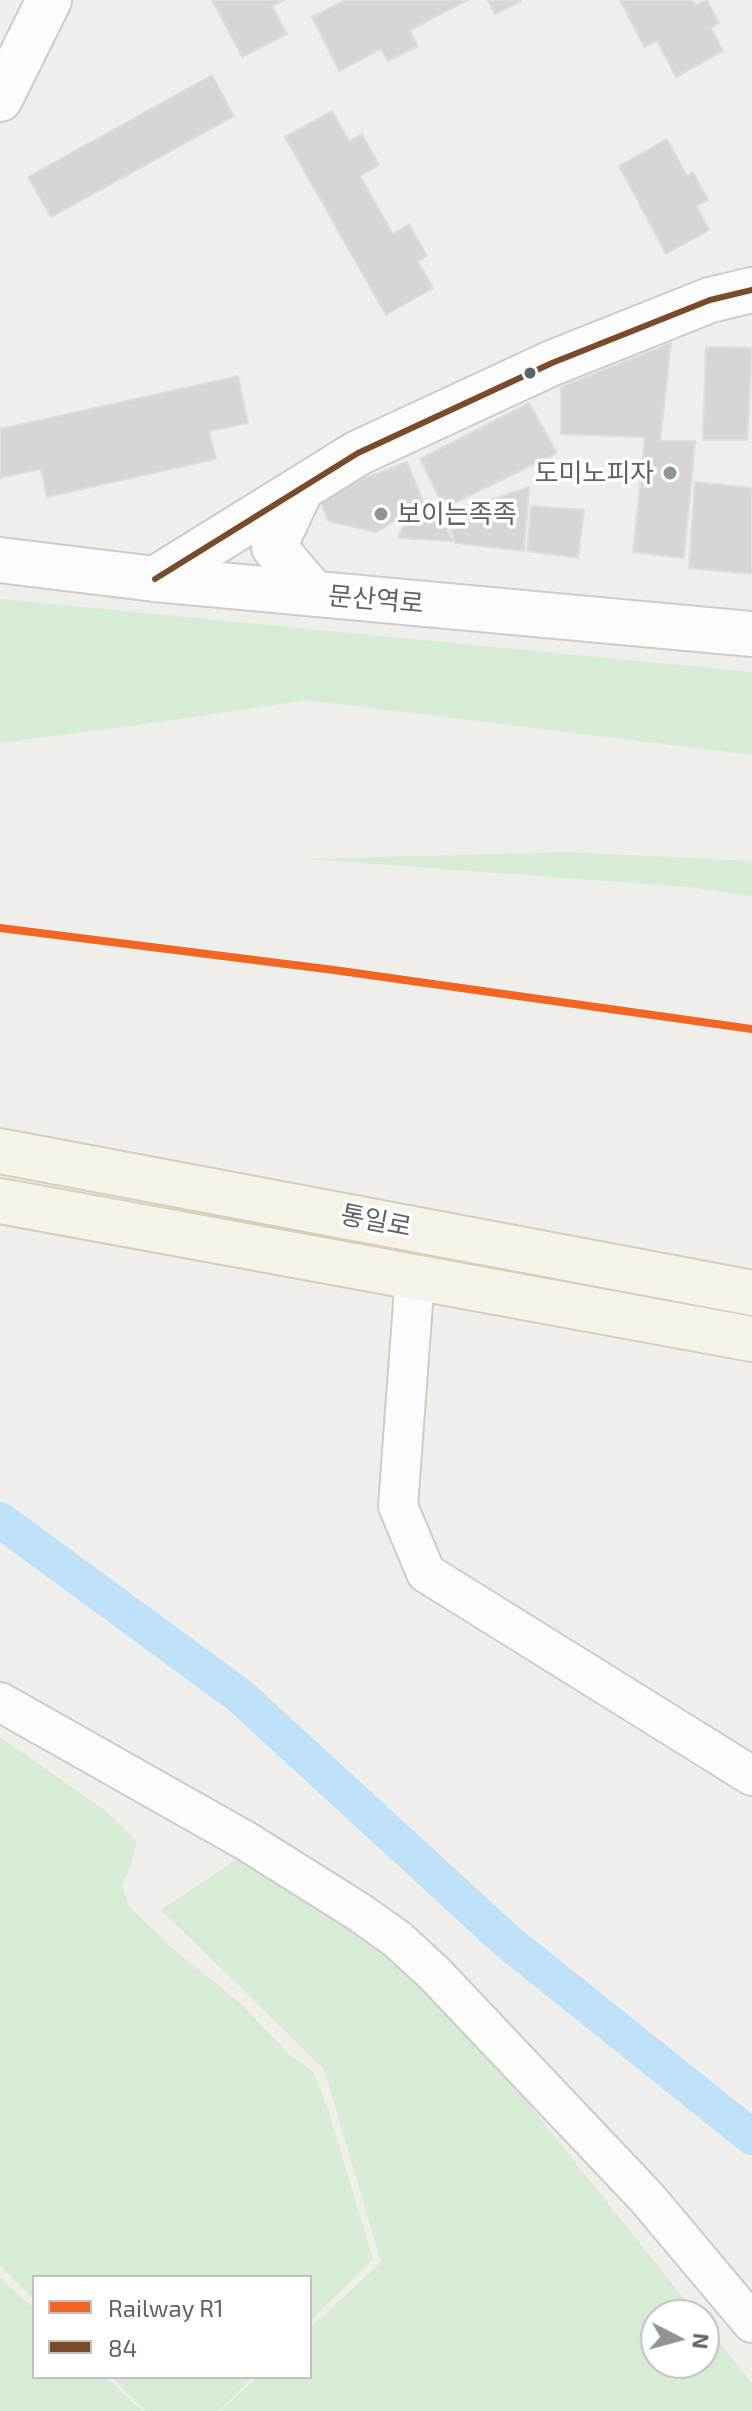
<!DOCTYPE html>
<html>
<head>
<meta charset="utf-8">
<style>
  body { margin:0 }
  #map { position:relative; width:752px; height:2411px; overflow:hidden; background:#efeeea; font-family:"Exo 2",sans-serif }
  canvas { display:block }
  .legend { position:absolute; left:32px; top:2275px; width:280px; height:104px; box-sizing:border-box; background:#fff; border:2px solid #bfc1c3; margin:0; padding:10px 14px; list-style:none; font-size:24px; color:#5f6368 }
  .legend li { display:flex; align-items:center; gap:16px; height:40px }
  .legend b { width:40px; border:2px solid #bfc1c3 }
  .north { position:absolute; left:640px; top:2299px; width:80px; height:80px; box-sizing:border-box; background:#fff; border:2px solid #bfc1c3; border-radius:50%; rotate:96deg; font-size:22px; font-weight:700; line-height:32px; text-align:center; color:#5f6368 }
  .north::after { content:''; display:block; margin:auto; width:28px; height:36px; background:#919496; clip-path:polygon(50% 0,100% 100%,50% 72%,0 100%) }
</style>
</head>
<body>
<div id="map">
<canvas width="752" height="2411"></canvas>
<ul class="legend">
<li><b style="height:10px;background:#f26522"></b>Railway R1</li>
<li><b style="height:10px;background:#7a4b2a"></b>84</li>
</ul>
<div class="north">N</div>
</div>
<script>
const g = document.querySelector('canvas').getContext('2d');
g.lineJoin = 'round';
function fill(path, color) { g.fillStyle = color; g.fill(path, 'evenodd'); }
const poly = rows => new Path2D(rows.map(r => 'M' + r).join(''));
function strokePath(path, color, width, dash) { g.strokeStyle = color; g.lineWidth = width; g.lineCap = dash ? 'butt' : 'round'; g.setLineDash(dash || []); g.stroke(path); }
function drawText(font, color, halo, rows, align = 'center') {
  g.font = font + ' "Exo 2","Noto Sans KR",sans-serif'; g.lineWidth = 7; g.setLineDash([]); g.textBaseline = 'middle'; g.strokeStyle = halo; g.fillStyle = color; for (const [text, x, y, turn = 0] of rows) {
    g.save(); g.translate(x, y); g.rotate((+turn || 0) * Math.PI / 180); g.textAlign = isNaN(turn) ? turn : align; if (halo) g.strokeText(text, 0, 0); g.fillText(text, 0, 0); g.restore();
  }
}
fill(poly([
  [0,599,752,672,752,755,307,700,160,722,0,743],
  [566,852,752,861,752,896,689,887,307,859],
  [0,1737,106,1811,136,1841,132,1863,122,1885,129,1906,172,1948,240,2003,291,2056,313,2071,328,2109,373,2259,310,2321,310,2277,34,2277,34,2300,0,2266],
  [236,1860,421,1969,697,2315,656,2315,656,2363,704,2363,704,2323,752,2383,752,2411,221,2411,257,2377,310,2377,310,2328,381,2262,324,2069,161,1910],
  [0,2277,34,2309,34,2377,106,2377,142,2411,0,2411],
  [111,2377,253,2377,219,2411,145,2411]
]), '#d8ebd6');
strokePath(poly([
  [0,1520,240,1696,507,1941,752,2137]
]), '#bfe0f9', 36);
const building = poly([
  [212,0,284,0,272,6,287,34,242,57,212,0],
  [345,0,468,0,410,30,418,46,388,61,381,49,339,71,312,17,345,0],
  [488,0,521,0,521,1,495,14,488,0],
  [620,0,692,0,695,5,707,0,719,23,711,28,723,51,676,77,657,41,644,47,620,0],
  [212,75,234,116,51,217,28,177,212,75],
  [332,111,349,141,362,134,379,165,360,176,393,234,409,224,427,256,418,261,433,288,386,315,285,137,332,111],
  [667,139,687,176,693,172,708,200,697,206,709,230,666,254,619,166,667,139],
  [671,343,660,441,695,441,684,558,633,552,645,437,561,434,561,387,671,343],
  [706,347,752,348,747,440,703,440,706,347],
  [238,376,248,423,209,431,216,459,47,497,41,469,0,478,0,429,238,376],
  [529,403,557,453,444,508,420,459,529,403],
  [407,462,426,508,400,518,376,532,328,521,318,496,407,462],
  [695,482,752,488,752,574,689,568,695,482],
  [529,487,524,551,455,543,446,515,529,487],
  [531,506,584,510,578,558,527,551,531,506],
  [442,515,452,541,398,538,405,521,442,515]
]);
fill(building, '#d6d5d3');
strokePath(building, '#deddd9', 2);
const minor = poly([
  [415,1276,398,1506,426,1573,752,1776],
  [0,1702,246,1841,359,1912,397,1939,434,1973,647,2198,752,2323]
]);
const tertiary = poly([
  [0,99,49,0],
  [301,489,274,547,314,594],
  [0,560,155,579,752,634],
  [155,579,358,453,552,363,710,300,752,290]
]);
const primary = poly([
  [0,1151,752,1293],
  [0,1201,752,1339]
]);
strokePath(minor, '#cbcccc', 42);
strokePath(tertiary, '#cbcccc', 48);
strokePath(primary, '#d7ceb8', 48);
strokePath(minor, '#fdfcfc', 38);
strokePath(tertiary, '#fdfcfc', 44);
strokePath(primary, '#f4f2e9', 44);
strokePath(poly([
  [155,579,358,453,552,363,710,300,752,290]
]), '#7a4b2a', 6);
strokePath(poly([
  [0,928,334,970,752,1029]
]), '#f26522', 8);
for (const [x, y, r, color] of [
  [530,373,7,"#5f6368"],
  [670,473,8,"#919496"],
  [381,514,8,"#919496"]
]) { const dot = new Path2D(); dot.arc(x, y, r, 0, 2 * Math.PI); g.fillStyle = color; g.fill(dot); strokePath(dot, '#fff', 3); }
drawText('26px', '#5f6368', '#fff', [
  ["도미노피자",654,473],
  ["보이는족족",397,514,"left"]
], 'right');
drawText('26px', '#5f6368', '#fff', [
  ["문산역로",376,600,5],
  ["통일로",376,1221,11]
]);
</script>
</body>
</html>
